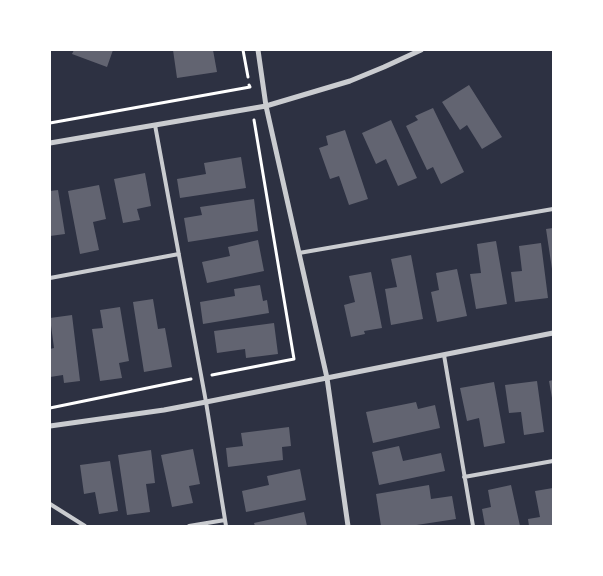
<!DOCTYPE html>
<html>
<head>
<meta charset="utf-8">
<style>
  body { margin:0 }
  #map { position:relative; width:603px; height:576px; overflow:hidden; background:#2d3142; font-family:Raleway,sans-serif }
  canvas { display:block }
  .frame { position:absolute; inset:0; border:51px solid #fff; pointer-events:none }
</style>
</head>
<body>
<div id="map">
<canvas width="603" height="576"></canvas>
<div class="frame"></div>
</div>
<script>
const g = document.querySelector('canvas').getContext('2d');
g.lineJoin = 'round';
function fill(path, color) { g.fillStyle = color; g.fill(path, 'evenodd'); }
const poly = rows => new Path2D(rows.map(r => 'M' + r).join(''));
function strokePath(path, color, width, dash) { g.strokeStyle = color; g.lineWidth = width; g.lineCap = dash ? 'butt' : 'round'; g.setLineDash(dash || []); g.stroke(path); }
fill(poly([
  [74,50,113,50,107,67,72,54],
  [173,50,213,50,217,72,177,78],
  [469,85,502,137,482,149,467,125,460,130,442,102],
  [433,108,464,172,441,184,433,167,427,170,406,126,418,120,415,116],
  [391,120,417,178,398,186,386,159,376,164,362,133],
  [345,130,368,199,349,205,339,176,330,179,319,148,328,145,326,136],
  [241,157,246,188,180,198,177,179,206,174,204,163],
  [145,173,151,206,137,209,140,220,123,223,114,179],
  [99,185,106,219,93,222,99,250,80,254,68,191],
  [58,190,65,234,50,236,50,191],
  [254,199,258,231,188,242,184,218,202,215,200,207],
  [553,228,553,268,552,269,546,229],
  [258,240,264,271,207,283,202,262,230,256,228,247],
  [496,241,507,304,476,309,470,274,481,273,477,244],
  [541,243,548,298,515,302,511,272,522,271,519,246],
  [411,255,423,319,391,325,385,289,397,287,391,259],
  [457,269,467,316,437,322,431,292,439,290,436,273],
  [371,272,382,328,364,331,365,334,351,337,344,305,355,302,349,276],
  [260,285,263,301,267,300,269,313,203,324,200,302,235,296,234,289],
  [153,299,158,329,165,328,172,367,144,372,133,302],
  [120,307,129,361,119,363,122,378,100,381,92,329,103,328,100,310],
  [72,315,80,381,64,383,63,375,50,377,50,349,54,348,50,318],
  [274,323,278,354,246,358,245,349,217,353,214,331],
  [553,380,553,398,552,398,549,381],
  [537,381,544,432,524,435,521,412,509,413,505,385],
  [494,382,505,443,484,447,479,418,467,421,460,388],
  [416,402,418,409,435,405,440,428,373,443,366,412],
  [289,427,291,446,282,447,283,460,228,467,226,448,243,446,241,433],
  [399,446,403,461,441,453,445,471,379,485,372,452],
  [193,449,200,484,189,486,193,503,172,507,161,455],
  [151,450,155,483,146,484,150,512,127,515,118,455],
  [110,461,118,511,99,514,95,492,84,494,80,465],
  [300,469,306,500,246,512,242,491,269,485,267,476],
  [429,485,431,499,452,496,456,519,410,526,381,526,376,494],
  [511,485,520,526,485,526,482,509,491,507,488,490],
  [553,488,553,526,529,526,528,519,540,517,535,491],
  [304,512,307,526,255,526,254,523]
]), '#626471');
strokePath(poly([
  [243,50,248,77],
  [50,123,250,87,249,85],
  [212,375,294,359,254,120],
  [50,408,191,379]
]), '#fff', 3);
strokePath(poly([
  [155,125,206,402,226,526],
  [299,253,553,209],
  [50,278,179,254],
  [444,355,473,526],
  [464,477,553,461],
  [50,504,85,526],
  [189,526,225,520]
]), '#caccd0', 4);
strokePath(poly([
  [258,50,266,106,327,378,348,526],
  [50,143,266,106,350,81,384,67,421,50],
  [50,426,164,410,206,402,553,333]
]), '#caccd0', 5);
</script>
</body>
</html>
